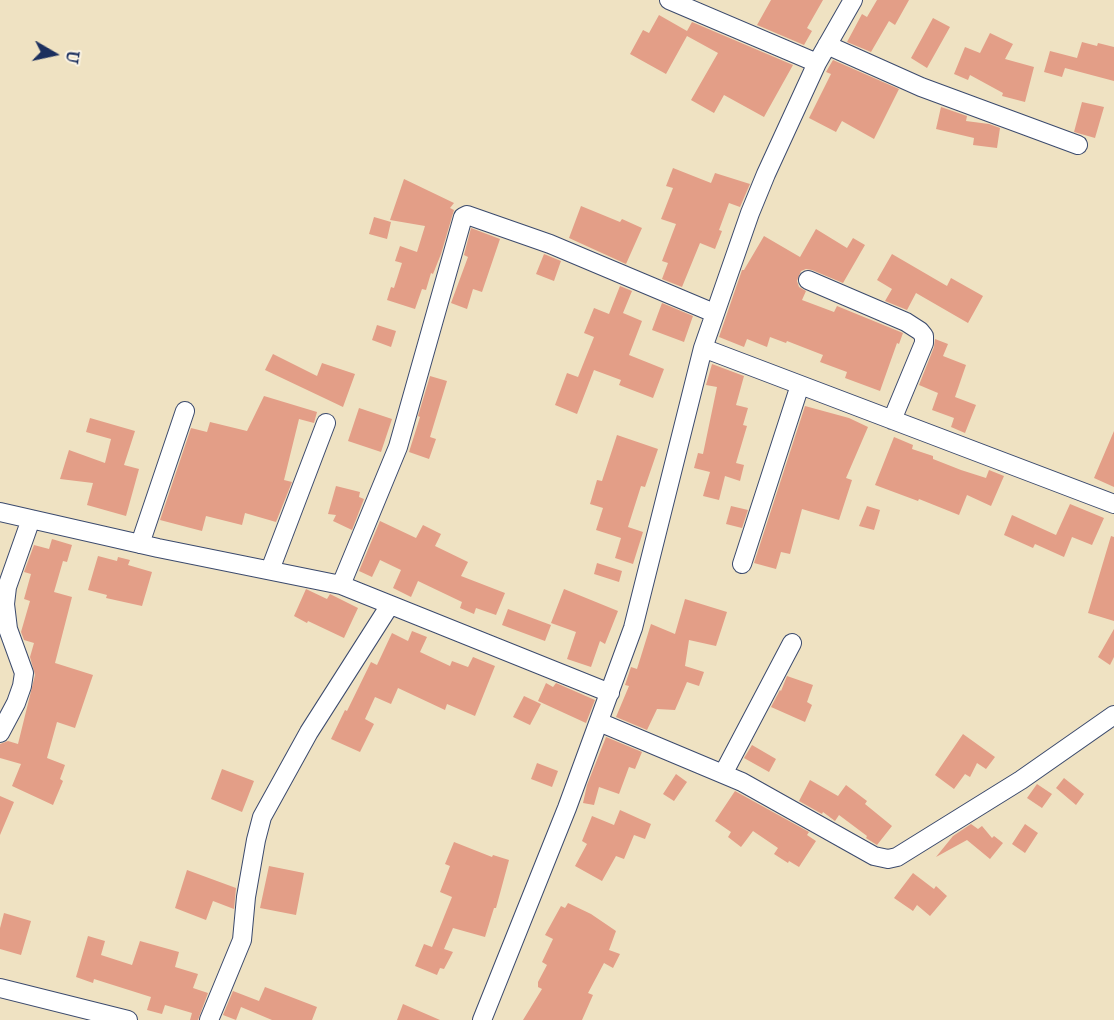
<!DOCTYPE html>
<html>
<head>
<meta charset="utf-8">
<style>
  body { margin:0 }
  #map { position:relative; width:1114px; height:1020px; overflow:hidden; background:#efe2c2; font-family:"IM FELL Great Primer",serif }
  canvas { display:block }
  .north { position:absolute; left:24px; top:24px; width:60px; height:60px; -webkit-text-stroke:4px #fcf5e5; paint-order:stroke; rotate:99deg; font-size:16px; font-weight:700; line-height:24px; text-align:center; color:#1b2f5e }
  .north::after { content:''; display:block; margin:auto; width:21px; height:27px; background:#1b2f5e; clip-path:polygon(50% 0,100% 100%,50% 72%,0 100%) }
</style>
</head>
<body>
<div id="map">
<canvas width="1114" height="1020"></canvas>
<div class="north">U</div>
</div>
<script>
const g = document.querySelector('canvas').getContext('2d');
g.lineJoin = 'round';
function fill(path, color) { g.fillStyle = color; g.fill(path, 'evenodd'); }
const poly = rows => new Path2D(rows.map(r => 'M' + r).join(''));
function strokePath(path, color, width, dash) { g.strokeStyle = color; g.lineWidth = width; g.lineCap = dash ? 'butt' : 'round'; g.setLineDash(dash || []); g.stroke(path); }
fill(poly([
  [771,0,823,0,807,28,812,31,804,45,757,25],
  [877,0,909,0,895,25,889,21,871,52,847,42,862,14,867,17],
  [659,15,687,31,692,22,793,65,764,117,724,95,714,113,691,100,718,53,687,36,666,74,630,54,643,30,649,33],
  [933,18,950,27,927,68,911,58],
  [990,33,1013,44,1005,59,1034,67,1025,102,1002,96,1003,93,970,75,968,80,954,74,965,47,980,53],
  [1082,42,1097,46,1098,43,1114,47,1114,81,1065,68,1062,77,1044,72,1050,51,1077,58],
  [833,60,899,89,874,139,842,121,836,132,809,118,831,74,826,72],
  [1082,102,1104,107,1095,138,1074,132],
  [941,107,967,116,966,121,989,124,1000,128,997,148,973,145,974,138,936,129],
  [673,168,711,183,715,173,750,184,740,207,729,203,719,230,722,231,715,249,700,243,682,287,662,279,668,263,662,261,676,224,661,219,673,188,666,186],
  [404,179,454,203,450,208,454,210,441,254,433,274,431,273,426,290,422,289,415,309,387,300,391,287,394,288,402,263,395,261,400,246,417,252,425,226,390,220],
  [581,206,620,222,622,219,642,228,626,264,569,238],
  [374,217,391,222,387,239,369,234],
  [471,228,500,239,482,292,473,289,467,309,451,303,468,257,464,255],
  [816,229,847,248,853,238,865,245,843,283,812,270,806,269,801,271,797,281,799,287,806,291,802,300,834,312,837,306,903,333,899,344,897,343,880,391,845,378,847,372,820,362,823,355,787,341,786,343,770,337,767,347,747,339,744,347,719,337,742,270,744,270,764,236,800,257],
  [544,254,561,261,554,281,536,274],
  [892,254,947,286,951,278,983,296,968,323,916,293,907,310,885,301,892,289,877,280],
  [620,286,632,291,623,313,642,321,629,355,664,369,653,398,619,385,621,380,594,370,577,414,555,405,567,373,578,377,594,337,584,333,594,308,609,314],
  [662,303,693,316,684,342,652,330],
  [377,325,396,331,391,347,372,340],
  [935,339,948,344,943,356,966,365,955,397,976,405,965,433,951,427,954,418,932,410,938,393,919,385,934,347],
  [273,354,317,376,322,363,355,374,343,407,265,370],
  [712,364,744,376,736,405,748,408,743,425,747,426,736,463,744,465,740,481,725,476,719,500,703,496,710,472,694,468,698,453,703,454,717,387,706,385],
  [430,376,447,381,430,437,436,439,429,459,409,452,420,417,418,416],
  [264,396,317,412,314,423,299,419,284,480,292,482,276,522,245,513,242,525,206,516,202,531,160,520,191,428,207,432,210,422,247,431],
  [805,406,849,418,868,427,846,478,852,480,839,520,802,509,790,554,781,552,776,569,754,563],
  [359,408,392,419,381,452,348,441],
  [90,418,135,431,124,465,139,469,126,516,87,505,93,483,60,479,69,450,105,463,111,439,86,432],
  [1114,431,1114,487,1094,478],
  [617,435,658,449,645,487,641,486,628,527,643,532,633,564,615,558,621,538,596,530,603,508,590,504,597,480,602,481],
  [894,437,913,445,912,449,933,456,933,459,961,470,986,478,989,470,1004,476,991,506,967,495,959,515,919,499,918,501,875,485],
  [336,486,360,492,359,497,364,499,352,530,333,521,336,515,328,514],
  [1070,504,1104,518,1092,545,1072,537,1064,557,1035,544,1033,548,1004,535,1012,515,1056,535],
  [731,506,748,510,742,528,726,524],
  [867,506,880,510,874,530,859,526],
  [380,521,416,538,423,525,441,534,435,546,468,562,461,576,505,593,496,615,476,608,474,614,460,608,462,602,418,581,411,597,393,588,401,570,380,560,372,577,359,571],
  [1111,536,1114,537,1114,621,1088,613],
  [52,539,72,545,67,562,63,561,54,592,72,597,55,663,93,675,75,728,57,722,47,758,65,765,60,779,63,781,53,805,12,786,21,764,0,758,0,744,8,741,18,744,35,675,30,657,34,643,24,640,21,632,30,601,24,599,31,574,24,572,34,545,49,549],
  [98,556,117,561,118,557,130,560,128,565,152,572,142,606,106,598,107,595,88,590],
  [597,563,622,571,619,582,594,574],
  [306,589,327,599,330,594,358,608,344,638,308,621,307,623,294,616],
  [564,589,618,611,605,644,600,641,591,667,567,659,576,632,551,623],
  [685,599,727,612,716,646,689,640,685,666,704,672,699,686,687,682,675,710,657,709,647,730,616,717,629,686,625,685,631,667,637,669,651,624,675,634],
  [508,609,551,625,545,641,502,625],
  [1114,629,1114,657,1110,665,1098,657],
  [412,631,427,637,420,652,450,666,452,661,468,667,473,657,495,666,475,716,447,704,445,710,398,688,391,704,375,697,365,719,374,724,360,752,331,739,345,710,347,711,371,662,377,665,392,633,408,641],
  [787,676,813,685,807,702,812,705,805,722,771,707,780,690,781,691],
  [546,683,553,687,556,683,595,700,586,723,538,701],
  [524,696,541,704,530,725,513,717],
  [963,734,995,757,986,769,977,763,970,777,965,774,954,789,935,775],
  [606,737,642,752,635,769,629,767,619,794,599,787,594,805,583,803,587,785],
  [752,745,776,759,769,772,744,758],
  [537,763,558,771,552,787,531,779],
  [222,769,254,781,242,812,211,799],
  [676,774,687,782,674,801,663,794],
  [1064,778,1084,794,1076,805,1056,788],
  [810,780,838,796,846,785,867,801,865,804,892,826,877,845,866,838,867,836,839,815,835,821,823,812,822,814,799,801],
  [1037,784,1052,794,1042,808,1027,798],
  [735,791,809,832,807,835,816,841,799,867,789,861,788,863,774,854,778,848,753,831,741,847,728,837,731,832,715,821],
  [0,796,14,802,0,835],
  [620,810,651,824,645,839,634,835,624,859,616,856,602,881,575,866,587,844,582,841,592,816,614,825],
  [971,824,978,829,982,826,992,838,994,836,1003,843,990,859,967,840,936,857,953,836],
  [1025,824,1038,833,1025,853,1012,844],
  [454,842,492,857,493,855,509,860,496,908,494,908,485,937,453,928,444,949,453,952,444,969,440,968,437,975,415,966,424,944,432,947,452,897,440,892,450,866,445,864],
  [269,866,304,873,296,915,260,908],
  [187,870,236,888,234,909,213,901,206,920,175,908],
  [913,873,934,889,936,886,947,896,930,916,917,905,913,911,894,898],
  [568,903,591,914,616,931,609,950,620,954,613,968,604,963,588,993,593,995,582,1020,523,1020,542,989,538,987,538,982,547,965,542,962,553,939,545,935,561,906,565,908],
  [4,913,31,921,21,955,0,949,0,928],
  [88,936,105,941,101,955,132,965,140,941,179,952,175,967,198,974,193,988,208,993,198,1020,190,1020,192,1013,165,1005,162,1014,147,1010,151,997,94,979,93,983,76,977],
  [265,987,317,1007,312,1020,272,1020,241,1007,236,1020,223,1015,233,991,259,1001],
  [403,1004,440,1020,397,1020]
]), '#e39e87');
const street = poly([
  [669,0,817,63],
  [827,45,921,87,1078,145],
  [808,280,906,322,920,331,924,336,924,343,892,420],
  [703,348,750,213,766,174,817,63,853,0],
  [0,512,158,548,341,585,610,693],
  [140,544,185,411],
  [742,564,800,385],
  [270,570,326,423],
  [341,585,398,447,463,217,467,215,550,244,714,313],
  [599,722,742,782,874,856,888,859,897,857,1021,780,1114,715],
  [0,733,16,703,22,686,24,673,8,629,5,604,7,587,31,519],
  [723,774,792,643],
  [0,988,128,1020],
  [209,1020,242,940,246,897,256,840,262,817,309,732,390,605],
  [482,1020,567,808,633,628,703,348,1114,504]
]);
strokePath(street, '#3b4a6d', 20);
strokePath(street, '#fff', 18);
</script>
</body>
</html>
